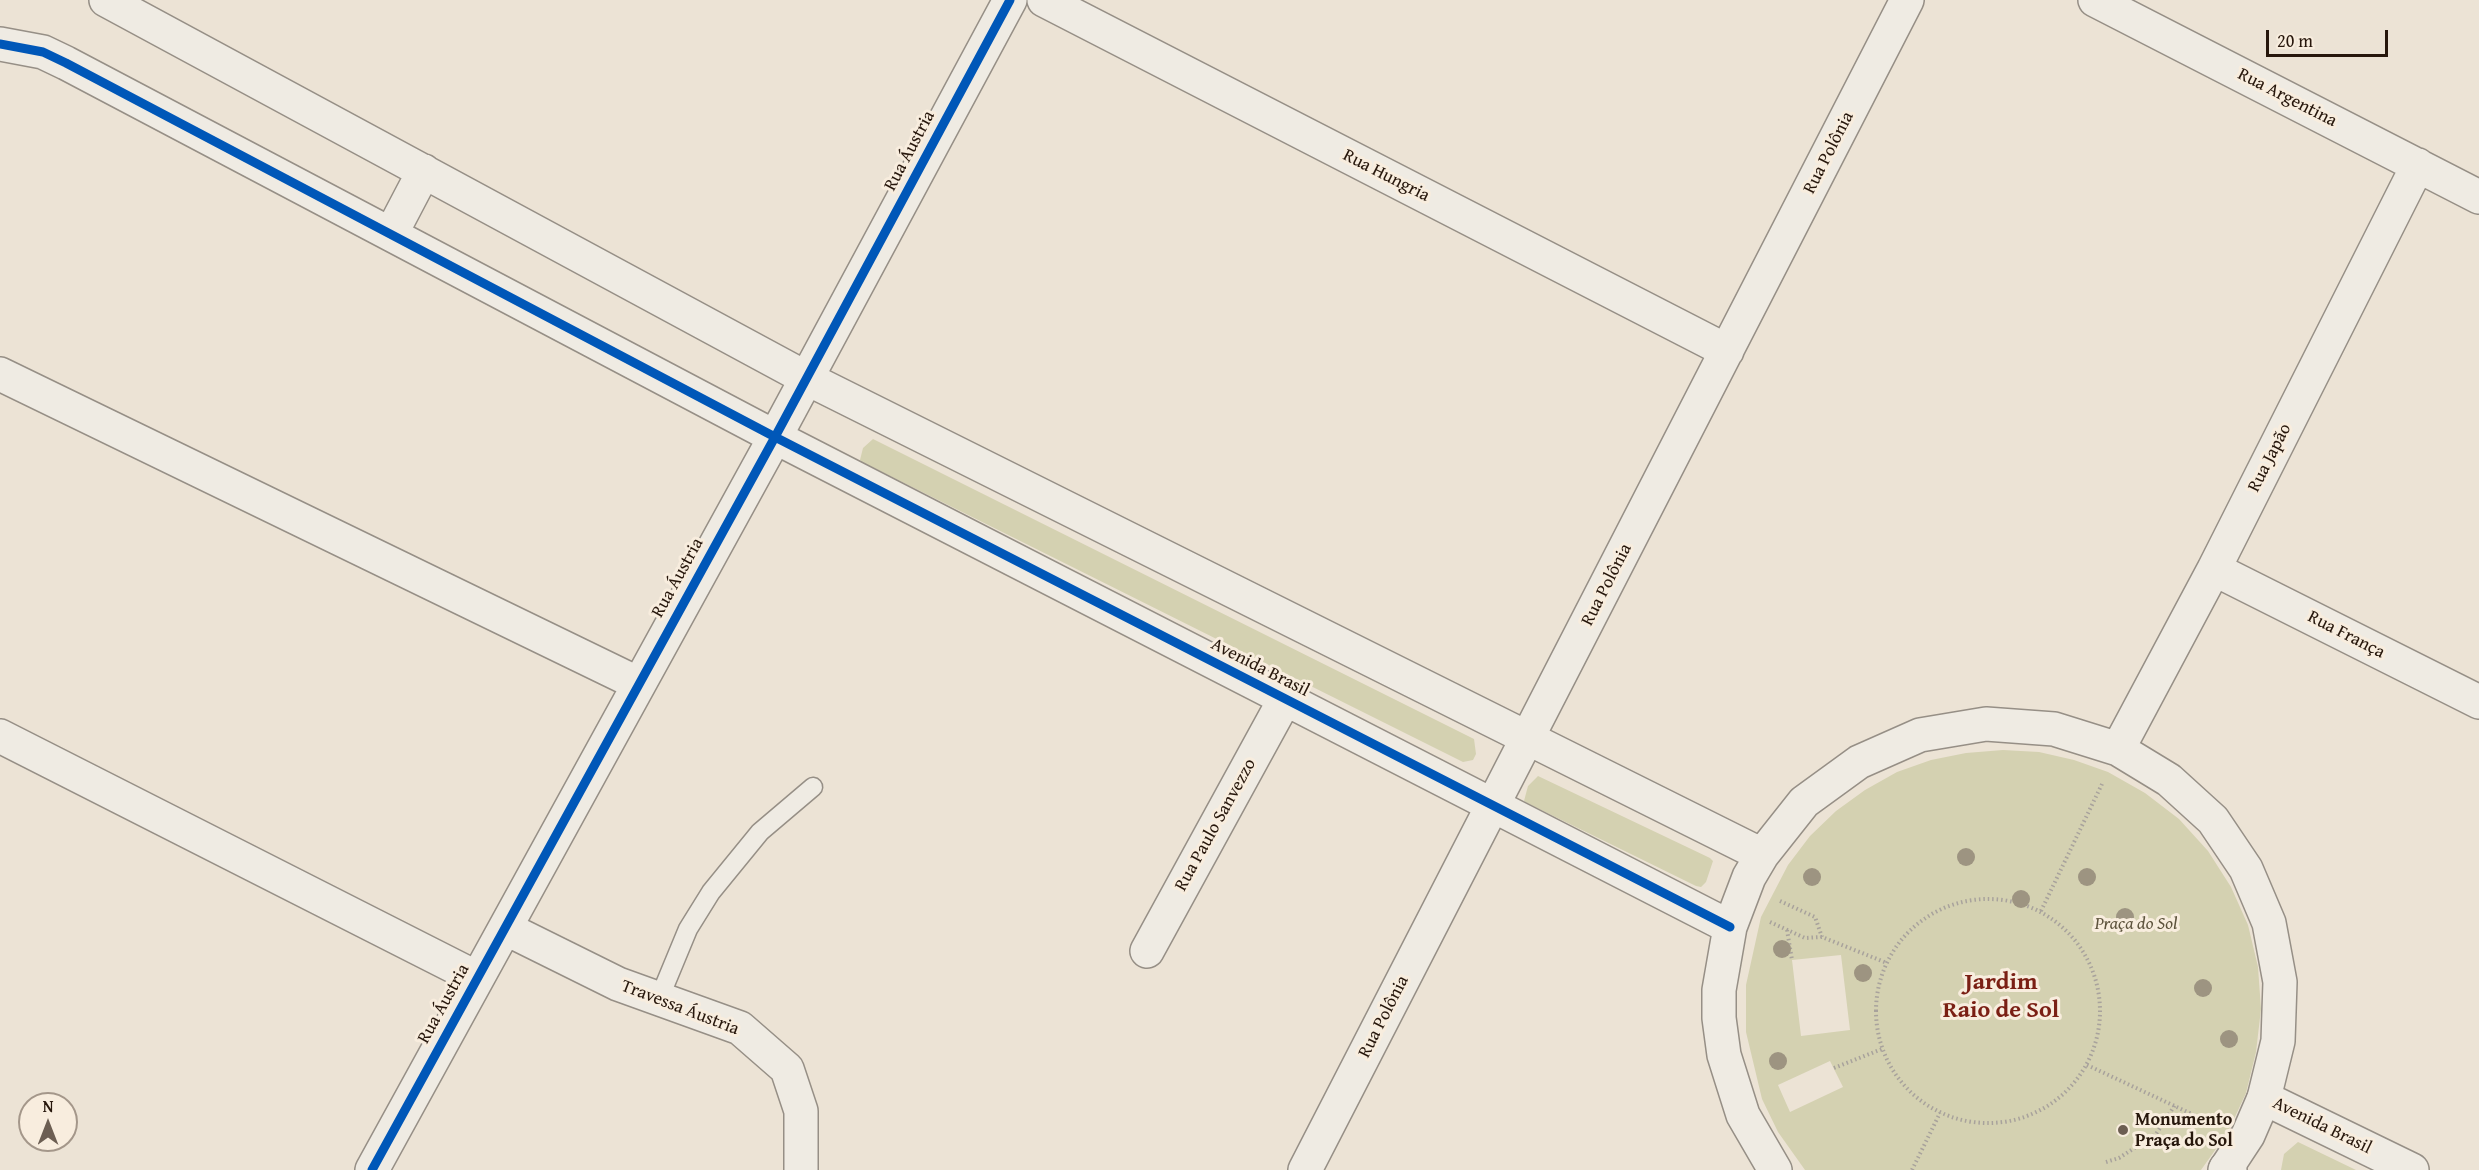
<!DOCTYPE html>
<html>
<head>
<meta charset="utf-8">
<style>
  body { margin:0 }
  #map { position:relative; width:2479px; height:1170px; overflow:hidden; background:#ece3d5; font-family:"Gentium Book Plus",serif }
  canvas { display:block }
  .north { position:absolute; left:18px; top:1092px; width:60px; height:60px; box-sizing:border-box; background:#f8edde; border:2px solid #a4978a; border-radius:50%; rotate:0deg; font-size:16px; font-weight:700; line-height:24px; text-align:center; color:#27170c }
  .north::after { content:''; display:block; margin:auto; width:21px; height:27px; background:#6c5e52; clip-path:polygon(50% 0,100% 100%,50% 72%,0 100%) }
  .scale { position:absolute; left:2266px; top:30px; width:122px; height:27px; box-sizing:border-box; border:3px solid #27170c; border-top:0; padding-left:8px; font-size:18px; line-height:21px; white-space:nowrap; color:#27170c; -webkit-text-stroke:4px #f8edde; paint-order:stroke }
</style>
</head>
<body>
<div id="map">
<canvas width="2479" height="1170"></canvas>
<div class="north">N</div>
<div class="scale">20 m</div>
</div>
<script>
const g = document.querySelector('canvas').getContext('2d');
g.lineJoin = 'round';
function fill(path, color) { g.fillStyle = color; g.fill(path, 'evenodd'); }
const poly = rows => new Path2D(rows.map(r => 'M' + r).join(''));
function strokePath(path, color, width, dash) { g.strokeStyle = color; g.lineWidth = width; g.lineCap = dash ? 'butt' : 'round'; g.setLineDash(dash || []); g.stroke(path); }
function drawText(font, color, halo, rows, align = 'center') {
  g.font = font + ' "Gentium Book Plus",serif'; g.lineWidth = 6; g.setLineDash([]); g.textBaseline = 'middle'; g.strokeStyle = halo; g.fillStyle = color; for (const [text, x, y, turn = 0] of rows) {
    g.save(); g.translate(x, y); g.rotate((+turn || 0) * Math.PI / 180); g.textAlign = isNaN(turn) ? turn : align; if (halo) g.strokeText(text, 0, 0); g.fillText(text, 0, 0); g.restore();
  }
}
fill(poly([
  [873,439,1474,739,1476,754,1473,760,1463,762,862,462,860,460,863,448],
  [2003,750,2039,752,2074,760,2108,772,2145,793,2179,819,2208,851,2231,887,2248,925,2258,967,2261,1009,2256,1052,2246,1093,2228,1132,2201,1170,1805,1170,1778,1132,1762,1099,1746,1032,1746,985,1761,917,1788,865,1810,836,1836,811,1865,790,1897,772,1931,760,1966,753],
  [1841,955,1850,1030,1801,1036,1792,960],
  [1830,1061,1843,1087,1790,1112,1778,1085],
  [1538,776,1710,858,1713,861,1706,882,1701,887,1696,886,1527,803,1524,801,1528,786],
  [2298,1142,2356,1170,2281,1170,2284,1154]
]), '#d4d1b1');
const service = poly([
  [659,999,688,929,711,892,760,832,813,787]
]);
const minor = poly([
  [106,0,806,378,1762,855],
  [1044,0,1727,351],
  [2095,0,2479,197],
  [0,44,43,52,66,63,775,437,1730,927],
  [391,234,424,171],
  [0,374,639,684],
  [2214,569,2479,702],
  [0,736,477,978],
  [2118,749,2214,569,2418,165],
  [505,928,618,984,740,1028,787,1069,801,1111,801,1170],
  [1147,951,1285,699],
  [372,1170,775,437,1010,0],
  [1305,1170,1907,0],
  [1775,1170,1743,1115,1724,1055,1719,1018,1719,990,1730,927,1749,877,1762,855,1804,802,1859,762,1920,735,1986,724,2054,729,2118,749,2169,780,2213,820,2246,869,2269,923,2280,982,2278,1041,2264,1098,2248,1135,2225,1170]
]);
const tertiary = poly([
  [2264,1098,2412,1170],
  [2226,1168,2230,1170]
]);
strokePath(service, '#968f86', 21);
strokePath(minor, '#968f86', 36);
strokePath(tertiary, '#968f86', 36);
strokePath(poly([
  '1876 1011a112 112 0 1 1 224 0a112 112 0 1 1-224 0Z',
  [1780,901,1815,917,1822,937],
  [2041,911,2102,784],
  [1770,922,1805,938,1822,937,1887,963],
  [1787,930,1792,960],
  [2087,1065,2211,1123],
  [1834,1068,1882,1049],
  [2106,1162,2119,1158,2156,1134,2175,1105],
  [1912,1170,1940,1113]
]), '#a8a29c', 4, [1.5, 3]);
strokePath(service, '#efebe3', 18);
strokePath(minor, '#efebe3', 33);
strokePath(tertiary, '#efebe3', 33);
strokePath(poly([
  [0,44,43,52,66,63,775,437,1730,927],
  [372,1170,775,437,1010,0]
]), '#0057b8', 9);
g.fillStyle = '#9d9481';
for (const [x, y] of [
  [1966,857],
  [1812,877],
  [2087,877],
  [2021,899],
  [2125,917],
  [1782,949],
  [1863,973],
  [2203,988],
  [2229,1039],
  [1778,1061]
]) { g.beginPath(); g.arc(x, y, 9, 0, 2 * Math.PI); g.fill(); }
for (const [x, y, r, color] of [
  [2123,1130,6,"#6c5e52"]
]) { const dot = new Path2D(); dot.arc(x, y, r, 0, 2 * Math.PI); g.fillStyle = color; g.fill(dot); strokePath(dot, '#f8edde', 2); }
drawText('18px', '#27170c', '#f8edde', [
  ["Rua Argentina",2287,98,27],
  ["Rua Áustria",910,151,-62],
  ["Rua Polônia",1829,153,-63],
  ["Rua Hungria",1386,176,27],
  ["Rua Japão",2270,458,-63],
  ["Rua Áustria",678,578,-61],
  ["Rua Polônia",1607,585,-63],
  ["Rua França",2346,635,27],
  ["Avenida Brasil",1260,668,27],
  ["Rua Paulo Sanvezzo",1216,825,-61],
  ["Rua Áustria",444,1004,-61],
  ["Travessa Áustria",680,1008,21],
  ["Rua Polônia",1384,1017,-63],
  ["Avenida Brasil",2322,1126,26]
]);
drawText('italic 18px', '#5d533c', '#f8edde', [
  ["Praça do Sol",2136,924]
]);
drawText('bold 18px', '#27170c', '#f8edde', [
  ["Monumento",2135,1120],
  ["Praça do Sol",2135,1141]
], 'left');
drawText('bold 24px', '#7a1f14', '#f8edde', [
  ["Jardim",2001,983],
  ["Raio de Sol",2001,1011]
]);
</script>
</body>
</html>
